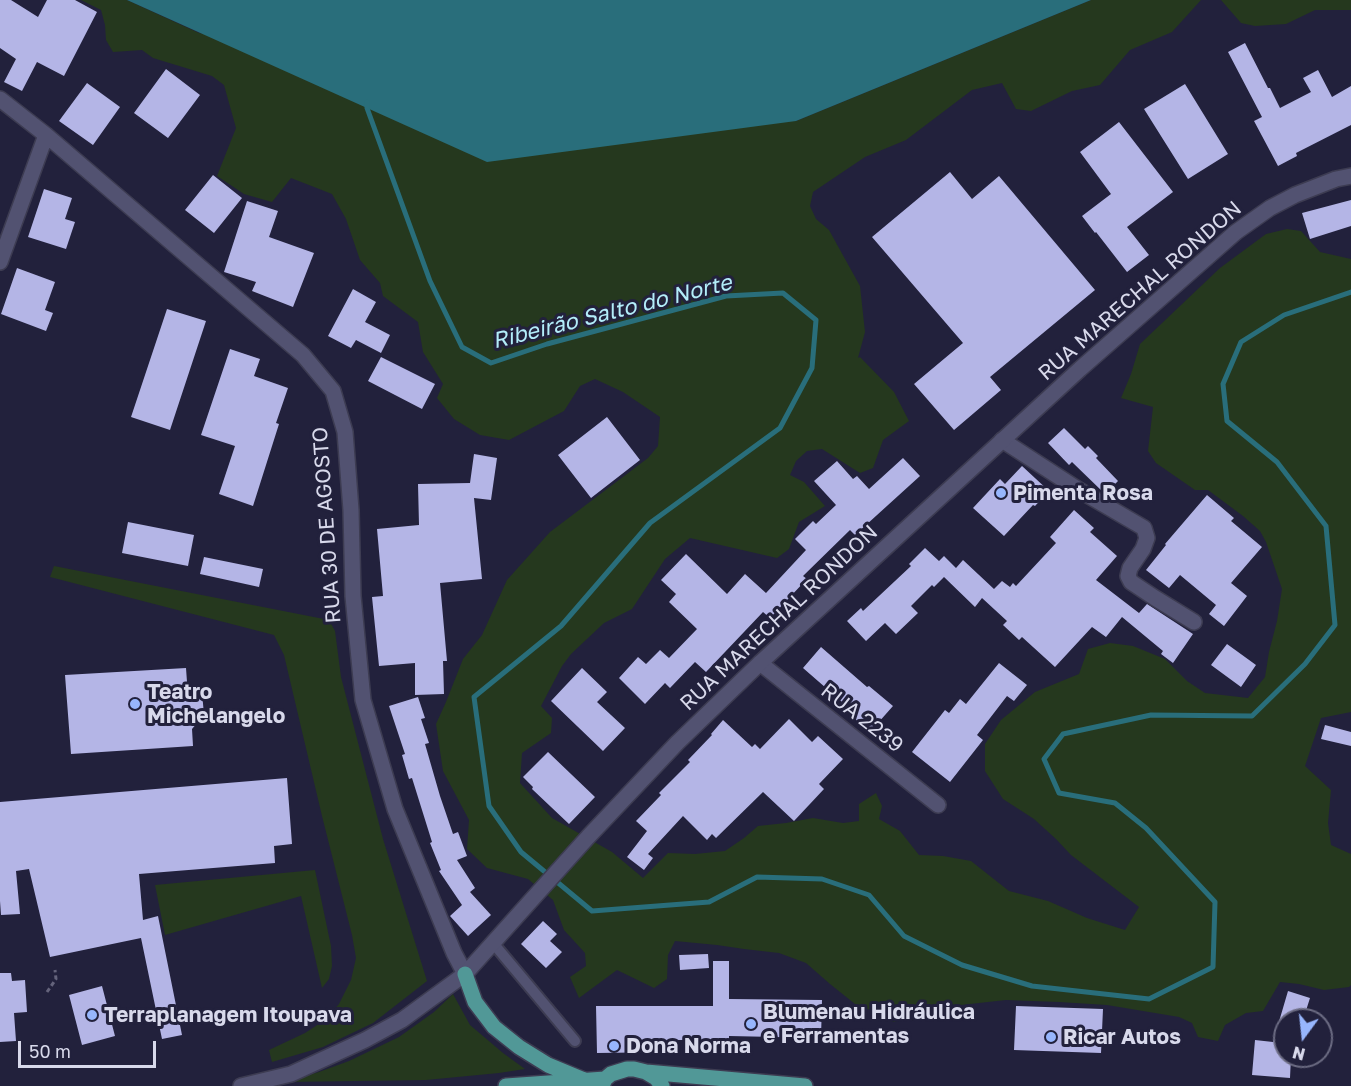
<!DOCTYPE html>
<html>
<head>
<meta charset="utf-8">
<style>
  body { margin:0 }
  #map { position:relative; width:1351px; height:1086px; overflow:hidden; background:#22213c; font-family:"Golos Text",sans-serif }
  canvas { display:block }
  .north { position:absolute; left:1273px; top:1008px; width:60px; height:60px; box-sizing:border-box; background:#22213c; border:2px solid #6b6b82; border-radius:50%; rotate:195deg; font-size:16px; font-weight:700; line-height:24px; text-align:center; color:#d8d9eb }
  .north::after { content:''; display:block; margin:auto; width:21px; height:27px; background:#97b6fd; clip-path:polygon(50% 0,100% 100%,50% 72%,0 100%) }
  .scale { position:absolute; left:18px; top:1041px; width:138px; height:27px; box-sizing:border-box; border:3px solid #d8d9eb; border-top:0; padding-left:8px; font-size:18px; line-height:21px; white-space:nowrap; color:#d8d9eb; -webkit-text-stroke:4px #22213c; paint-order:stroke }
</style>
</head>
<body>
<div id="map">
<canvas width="1351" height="1086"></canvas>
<div class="north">N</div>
<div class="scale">50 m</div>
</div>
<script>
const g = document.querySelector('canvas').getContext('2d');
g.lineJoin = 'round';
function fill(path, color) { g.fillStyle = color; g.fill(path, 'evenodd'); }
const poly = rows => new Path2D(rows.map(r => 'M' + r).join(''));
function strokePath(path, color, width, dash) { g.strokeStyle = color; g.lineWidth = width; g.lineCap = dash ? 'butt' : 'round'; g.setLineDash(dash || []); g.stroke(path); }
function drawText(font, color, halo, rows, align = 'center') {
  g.font = font + ' "Golos Text",sans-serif'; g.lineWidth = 6; g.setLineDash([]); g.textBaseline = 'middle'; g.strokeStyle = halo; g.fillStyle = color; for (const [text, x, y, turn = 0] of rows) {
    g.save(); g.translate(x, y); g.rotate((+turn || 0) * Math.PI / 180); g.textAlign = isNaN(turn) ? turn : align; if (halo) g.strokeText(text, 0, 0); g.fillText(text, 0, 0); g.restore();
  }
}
fill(poly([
  [81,0,127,0,199,33,796,121,1091,0,1201,0,1172,32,1130,50,1100,85,1072,91,1031,111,1016,109,1002,83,972,90,906,140,865,157,813,192,810,206,816,219,829,230,860,286,865,332,858,358,860,357,894,392,909,421,883,440,873,468,860,473,822,449,807,451,796,461,790,475,804,482,825,506,799,522,789,549,777,558,690,538,665,559,632,609,604,623,571,654,562,666,541,706,552,718,551,733,522,753,520,783,552,818,612,852,643,878,668,853,695,854,725,851,744,838,758,826,786,823,813,818,843,823,859,821,859,804,876,793,882,806,879,819,900,831,919,855,943,856,971,861,1009,891,1048,901,1087,918,1125,930,1139,907,1071,855,1056,839,1034,819,1003,799,985,771,985,744,1001,720,1035,692,1079,674,1088,649,1110,643,1133,646,1165,659,1187,681,1205,693,1248,698,1265,677,1269,652,1277,621,1282,589,1266,542,1260,531,1243,516,1208,490,1195,490,1156,463,1148,451,1153,407,1121,398,1131,374,1140,344,1220,268,1266,234,1287,229,1301,231,1320,252,1351,259,1351,712,1321,718,1305,766,1331,790,1328,823,1331,845,1351,854,1351,985,1349,987,1324,990,1299,984,1280,982,1263,1011,1246,1013,1225,1025,1218,1041,1198,1037,1192,1023,1179,1017,1107,1005,1059,1002,1006,1000,961,1005,937,1004,914,1020,888,1022,879,1011,860,1008,830,984,806,963,779,953,744,949,717,945,675,941,668,955,667,979,654,988,617,970,579,998,570,977,586,966,585,953,564,930,553,900,528,879,487,868,467,849,469,820,443,771,436,724,446,702,463,659,482,635,507,580,550,532,648,458,658,446,660,417,623,392,595,379,580,386,564,411,509,440,480,435,454,419,437,398,443,384,423,352,418,322,383,296,380,283,360,260,346,219,332,194,291,178,272,202,244,194,217,176,236,128,224,85,212,76,153,58,142,50,113,52,106,40,105,25,101,10],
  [1221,0,1351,0,1351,10,1315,10,1286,24,1255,26,1241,23],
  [54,566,329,620,335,631,341,677,383,839,427,981,373,1023,323,1047,272,1062,269,1050,305,1033,325,1020,339,1004,351,980,356,958,352,935,322,816,284,655,274,635,50,577],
  [315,870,331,946,332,966,329,979,322,988,301,896,165,935,155,885],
  [453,994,470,1025,503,1053,525,1069,499,1073,426,1080,285,1082,319,1072,349,1061,399,1037,434,1012]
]), '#25381e');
fill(poly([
  [127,0,1091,0,796,121,487,162]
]), '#296e7b');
strokePath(poly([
  [367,102,367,108,430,281,462,347,491,363,547,344,726,296,783,293,816,320,812,368,780,428,650,523,561,626,474,697,489,806,521,852,592,911,709,902,757,877,822,879,869,895,904,936,962,965,1032,986,1149,999,1213,967,1215,902,1146,828,1115,803,1059,793,1044,759,1063,734,1151,715,1252,716,1305,664,1335,625,1326,526,1277,462,1227,421,1223,384,1241,342,1284,315,1351,292]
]), '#296e7b', 5);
fill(poly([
  [0,0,11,0,38,17,47,0,75,0,97,12,64,76,37,62,22,91,4,82,16,59,0,48],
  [1245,43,1268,88,1270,88,1280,108,1311,92,1303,78,1318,70,1332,97,1351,86,1351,125,1296,153,1297,156,1278,166,1254,121,1262,117,1228,52],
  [166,69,200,95,168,138,134,113],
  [87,83,120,107,93,145,59,121],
  [1185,84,1228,154,1188,179,1144,109],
  [1119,122,1173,192,1127,227,1149,255,1127,272,1096,232,1095,233,1082,216,1111,194,1080,152],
  [950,172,972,199,999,176,1095,290,990,377,1001,390,954,430,914,384,963,343,872,237],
  [213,175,242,198,214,233,185,210],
  [44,189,72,198,65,219,75,222,66,249,28,237],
  [1351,200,1351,226,1310,239,1302,213],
  [247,201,278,211,269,237,314,253,293,307,252,291,256,282,224,272],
  [17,268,55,282,45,310,53,313,46,331,1,314],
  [353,289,376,302,365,322,390,335,381,353,356,340,351,348,328,336],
  [167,309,206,321,170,430,131,417],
  [230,349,260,359,254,376,288,388,276,423,279,424,253,506,219,494,235,446,201,435],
  [381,357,435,384,422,409,368,381],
  [607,417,640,460,591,498,558,455],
  [1064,428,1085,449,1088,446,1098,456,1096,458,1118,481,1105,494,1072,462,1069,465,1048,443],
  [474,454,497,458,491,500,474,498,482,579,440,583,447,661,443,661,444,694,415,695,415,663,379,666,372,597,383,596,377,529,419,525,418,484,470,483],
  [903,458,920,476,855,535,850,530,803,576,807,579,770,618,763,612,706,672,695,662,670,688,665,683,645,704,619,678,638,657,646,664,660,650,669,658,697,629,669,602,676,594,661,580,686,554,727,594,745,574,766,593,806,550,795,539,813,521,816,524,836,505,814,481,837,461,853,479,857,476,869,489],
  [1022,466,1049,491,1035,506,1033,505,1004,536,973,508,1000,479,1005,484],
  [1207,495,1234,518,1231,521,1262,547,1231,583,1247,596,1224,626,1209,614,1216,605,1180,575,1169,588,1146,570,1166,545,1165,544],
  [1074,510,1094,528,1090,532,1117,556,1096,580,1139,613,1147,604,1193,634,1173,663,1161,654,1163,651,1122,617,1106,637,1092,627,1055,667,1022,637,1019,640,1003,625,1007,621,982,598,975,607,944,577,934,587,932,585,911,606,918,613,896,634,885,623,866,641,847,621,861,608,863,611,911,566,909,564,925,548,939,561,944,556,956,568,963,560,994,589,1002,581,1010,587,1013,583,1016,586,1056,543,1050,537],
  [128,522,194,535,188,566,122,553],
  [204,557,263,569,259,587,200,574],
  [1227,644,1256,665,1241,687,1211,665],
  [821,647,867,687,869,686,893,706,870,732,846,711,849,708,803,668],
  [999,663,1027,685,1014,701,1007,696,977,735,983,740,950,782,912,752,945,710,949,713,960,699,966,704],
  [186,668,187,682,202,692,204,715,192,729,193,746,71,754,65,675],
  [582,668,607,692,597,702,625,728,603,751,551,701],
  [418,697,425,718,421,719,429,743,425,744,440,796,453,834,458,832,467,856,457,860,475,888,470,892,491,915,468,936,450,916,462,905,439,871,441,870,430,843,432,842,412,778,409,779,402,755,405,754,389,706],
  [789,719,812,742,818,736,843,759,819,784,824,789,794,821,763,792,716,838,712,834,707,840,683,816,648,854,653,858,644,870,627,857,647,831,636,821,661,795,659,793,690,762,688,760,712,735,711,734,723,720,752,747,755,744,760,749],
  [1325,725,1351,732,1351,746,1321,739],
  [548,752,595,797,569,824,532,789,533,787,523,777],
  [287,778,292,844,274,846,275,863,139,874,143,920,158,916,182,1035,162,1039,141,938,50,957,29,869,16,871,20,914,1,915,0,901,0,802],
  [543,921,557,934,550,941,562,952,546,968,521,944],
  [708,954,709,968,680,970,679,955],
  [713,961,729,961,729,999,822,1000,821,1038,729,1036,729,1040,673,1040,673,1052,597,1053,596,1006,713,1006],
  [0,973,11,973,12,981,25,980,27,1012,14,1013,16,1041,0,1042],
  [102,986,115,1036,82,1045,69,995],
  [1288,991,1310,998,1303,1020,1285,1020,1285,1056,1291,1056,1290,1078,1252,1075,1255,1040,1273,1042],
  [1016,1006,1103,1009,1101,1053,1014,1050]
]), '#b4b5e6');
const lane = poly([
  [493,943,575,1041]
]);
const street = poly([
  [0,99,46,135,303,355,333,391,345,432,351,510,353,596,363,700,395,809,454,953,465,974],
  [0,262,46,135],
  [1002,440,1079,490,1144,528,1147,538,1143,549,1130,568,1128,576,1131,582,1155,598,1194,622],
  [760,663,938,805]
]);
const secondary = poly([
  [241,1086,291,1074,365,1040,402,1020,465,974,588,837,677,743,760,663,1080,369,1236,232,1270,208,1295,195,1336,179,1351,176]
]);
const primary = poly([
  [465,974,475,1002,494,1027,519,1047,548,1065,584,1080],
  [646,1072,805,1086],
  [506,1086,605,1079],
  [602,1086,605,1079,611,1074,627,1069,634,1069,646,1072,656,1078,662,1086]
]);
strokePath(lane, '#3d3c52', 14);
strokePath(street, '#3d3c52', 18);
strokePath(secondary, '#3d3c52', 18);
strokePath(primary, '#3d3c52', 18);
strokePath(poly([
  [47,992,56,979,55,970]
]), '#64637b', 3, [4.5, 3]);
strokePath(lane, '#525271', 10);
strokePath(street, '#525271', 15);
strokePath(secondary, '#525271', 15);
strokePath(primary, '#519897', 15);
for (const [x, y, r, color] of [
  [1001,493,6,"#97b6fd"],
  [135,704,6,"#97b6fd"],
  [92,1015,6,"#97b6fd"],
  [751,1024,6,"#97b6fd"],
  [1051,1037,6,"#97b6fd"],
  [614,1046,6,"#97b6fd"]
]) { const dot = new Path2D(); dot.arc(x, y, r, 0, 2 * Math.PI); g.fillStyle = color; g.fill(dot); strokePath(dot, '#22213c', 2); }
drawText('21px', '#d8d9eb', '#22213c', [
  ["RUA MARECHAL RONDON",1140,291,-41],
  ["RUA 30 DE AGOSTO",327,525,-94],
  ["RUA MARECHAL RONDON",779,618,-43],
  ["RUA 2239",862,718,38]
]);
drawText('bold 21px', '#d8d9eb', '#22213c', [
  ["Pimenta Rosa",1013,493],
  ["Teatro",147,692],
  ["Michelangelo",147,716],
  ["Blumenau Hidráulica",763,1012],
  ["e Ferramentas",763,1036],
  ["Terraplanagem Itoupava",104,1015],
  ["Ricar Autos",1063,1037],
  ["Dona Norma",626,1046]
], 'left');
drawText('italic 22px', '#b3edf9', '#22213c', [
  ["Ribeirão Salto do Norte",612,312,-14]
]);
</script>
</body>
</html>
